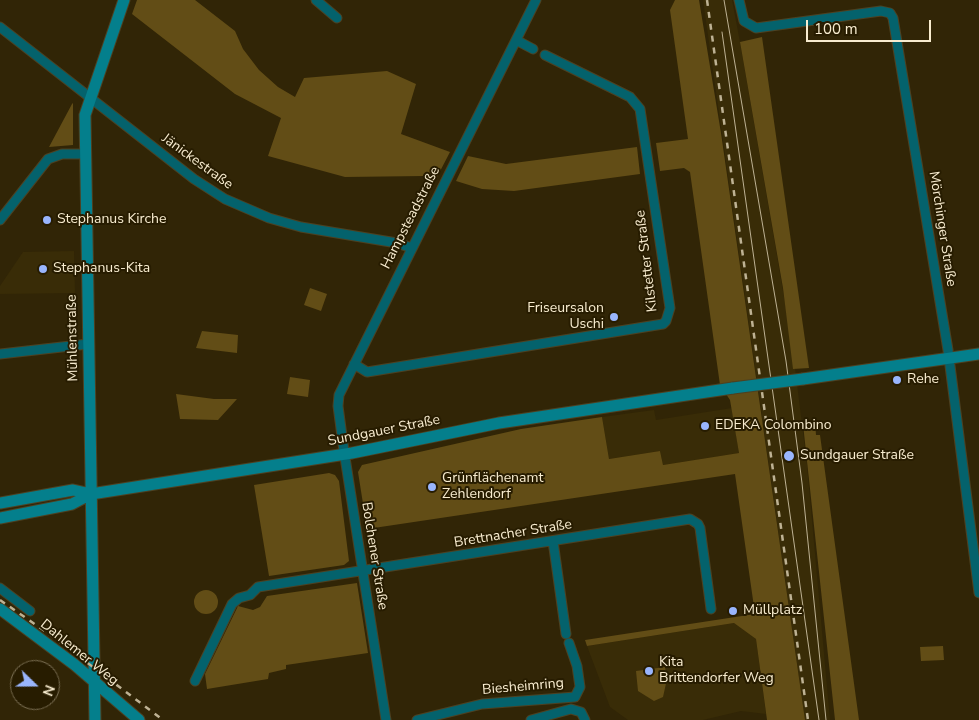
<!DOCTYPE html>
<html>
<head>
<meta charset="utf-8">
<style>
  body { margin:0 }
  #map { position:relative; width:979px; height:720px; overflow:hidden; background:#312506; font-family:"Nunito Sans",sans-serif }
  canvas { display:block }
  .north { position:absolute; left:10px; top:660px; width:50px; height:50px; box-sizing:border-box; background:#271c00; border:1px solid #7b6f53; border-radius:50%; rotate:112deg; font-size:14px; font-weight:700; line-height:20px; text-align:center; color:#f8eccf }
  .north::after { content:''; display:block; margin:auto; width:18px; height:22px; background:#99b5fd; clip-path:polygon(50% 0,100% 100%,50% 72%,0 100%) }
  .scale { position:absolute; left:806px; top:20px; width:125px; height:22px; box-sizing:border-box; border:2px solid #f8eccf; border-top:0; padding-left:6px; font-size:15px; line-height:18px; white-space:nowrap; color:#f8eccf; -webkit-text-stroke:4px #271c00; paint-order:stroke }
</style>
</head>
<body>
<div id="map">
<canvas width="979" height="720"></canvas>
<div class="north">N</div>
<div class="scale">100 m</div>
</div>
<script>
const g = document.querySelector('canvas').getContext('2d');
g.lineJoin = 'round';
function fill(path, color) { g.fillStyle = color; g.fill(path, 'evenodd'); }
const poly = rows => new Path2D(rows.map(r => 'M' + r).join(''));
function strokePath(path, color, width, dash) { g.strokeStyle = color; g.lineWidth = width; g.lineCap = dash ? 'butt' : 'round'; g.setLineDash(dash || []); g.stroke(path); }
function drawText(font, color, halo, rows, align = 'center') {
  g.font = font + ' "Nunito Sans",sans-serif'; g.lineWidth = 4; g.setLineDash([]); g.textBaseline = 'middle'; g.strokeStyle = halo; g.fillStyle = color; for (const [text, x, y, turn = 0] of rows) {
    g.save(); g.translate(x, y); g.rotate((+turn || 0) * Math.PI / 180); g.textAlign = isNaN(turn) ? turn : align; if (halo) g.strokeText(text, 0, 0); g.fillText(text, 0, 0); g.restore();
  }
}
fill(poly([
  [703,0,732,0,740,42,792,343,807,465,830,720,805,720],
  [74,251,75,293,0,294,0,286,23,252],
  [732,408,739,453,663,465,660,451,609,459,602,417,654,410,656,420],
  [734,623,756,639,766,714,741,711,703,720,628,720,610,707,587,646]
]), '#392c07');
fill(poly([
  [137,0,195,0,235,31,243,49,259,70,278,87,295,97,304,78,387,71,416,84,401,134,450,152,436,179,424,176,345,177,268,156,281,118,235,94,132,14],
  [675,0,699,0,721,133,805,720,767,720,756,639,734,623,587,646,585,640,755,614,735,474,367,529,358,472,362,465,521,429,602,417,609,459,660,451,663,465,739,453,730,400,720,385,690,172,684,168,660,171,656,143,688,139,670,10],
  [762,37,809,368,793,369,783,288,740,42],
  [73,103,73,145,49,147,72,104],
  [637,147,640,174,514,191,482,189,456,181,468,156,506,164],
  [310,288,327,294,321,311,304,305],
  [202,331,238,335,237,353,196,348],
  [290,377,310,380,308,397,287,394],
  [176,394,214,399,237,399,218,420,180,419],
  [815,422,816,435,820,435,859,720,835,720,803,424],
  [329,473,335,475,339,481,349,561,344,565,269,576,254,485],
  [357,583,368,653,286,665,286,669,269,673,268,679,207,689,205,674,238,606,253,610,260,607,267,596],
  '194 602a12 12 0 1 1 24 0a12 12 0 1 1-24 0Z',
  [943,646,944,660,921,661,920,647],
  [665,667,667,679,663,697,654,701,638,691,636,671]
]), '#624d16');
const street = poly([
  [316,0,337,18],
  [739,0,744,21,756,28,881,11,890,13,893,18,948,350,979,593],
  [0,27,194,179,225,199,269,218,301,227,397,243,412,248],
  [516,40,533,49],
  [0,220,48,159,62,154,85,154],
  [0,354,88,344],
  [354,364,367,372,663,324,666,321,670,308,640,109,630,97,545,55],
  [553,541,566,634],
  [0,588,30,611],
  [195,681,232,604,239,598,250,595,258,587,690,519,698,524,700,528,711,609],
  [386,720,344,451,338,406,339,395,536,0],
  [417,720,482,704,575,697,580,687,577,666,569,643],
  [531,720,571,709,581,712,585,720]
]);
const secondary = poly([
  [803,379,979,354],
  [0,503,73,490,91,494],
  [0,518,72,504,91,494,352,453,499,423,733,388],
  [0,609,75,665,139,720],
  [95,720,85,115,124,0]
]);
strokePath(street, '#4d4122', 11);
strokePath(secondary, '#4d4122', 13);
strokePath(street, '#04626c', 9);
strokePath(secondary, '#047f8c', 11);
strokePath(poly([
  [724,0,786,361,802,483,826,720],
  [722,32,819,720]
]), '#beb294', 1);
strokePath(poly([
  [707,0,808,720],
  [0,600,52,636,163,720]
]), '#beb294', 2.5, [6, 6]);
const secondaryBridge = poly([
  [733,388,803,379]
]);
strokePath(secondaryBridge, '#4d4122', 13, []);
strokePath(secondaryBridge, '#047f8c', 11);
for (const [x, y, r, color] of [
  [47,220,5,"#99b5fd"],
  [43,269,5,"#99b5fd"],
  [614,317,5,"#99b5fd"],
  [897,380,5,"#99b5fd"],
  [705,426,5,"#99b5fd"],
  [789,456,6,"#99b5fd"],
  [432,487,5,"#99b5fd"],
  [733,611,5,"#99b5fd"],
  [649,671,5,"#99b5fd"]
]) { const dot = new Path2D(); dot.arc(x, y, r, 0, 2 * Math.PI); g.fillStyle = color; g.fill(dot); strokePath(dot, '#271c00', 2); }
drawText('14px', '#f8eccf', '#271c00', [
  ["Jänickestraße",197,162,36],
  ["Hampsteadstraße",411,218,-63],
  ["Mörchinger Straße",942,229,81],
  ["Kilstetter Straße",647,261,-97],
  ["Mühlenstraße",73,338,-91],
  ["Sundgauer Straße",384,431,-11],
  ["Brettnacher Straße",513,534,-9],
  ["Bolchener Straße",374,556,81],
  ["Dahlemer Weg",79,653,39],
  ["Biesheimring",523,687,-5]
]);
drawText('14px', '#f8eccf', '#271c00', [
  ["Stephanus Kirche",57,220],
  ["Stephanus-Kita",53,269],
  ["Friseursalon",604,309,"right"],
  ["Uschi",604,325,"right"],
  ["Rehe",907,380],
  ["EDEKA Colombino",715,426],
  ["Sundgauer Straße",800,456],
  ["Grünflächenamt",442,479],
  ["Zehlendorf",442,495],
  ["Müllplatz",743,611],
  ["Kita",659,663],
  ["Brittendorfer Weg",659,679]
], 'left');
</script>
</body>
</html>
